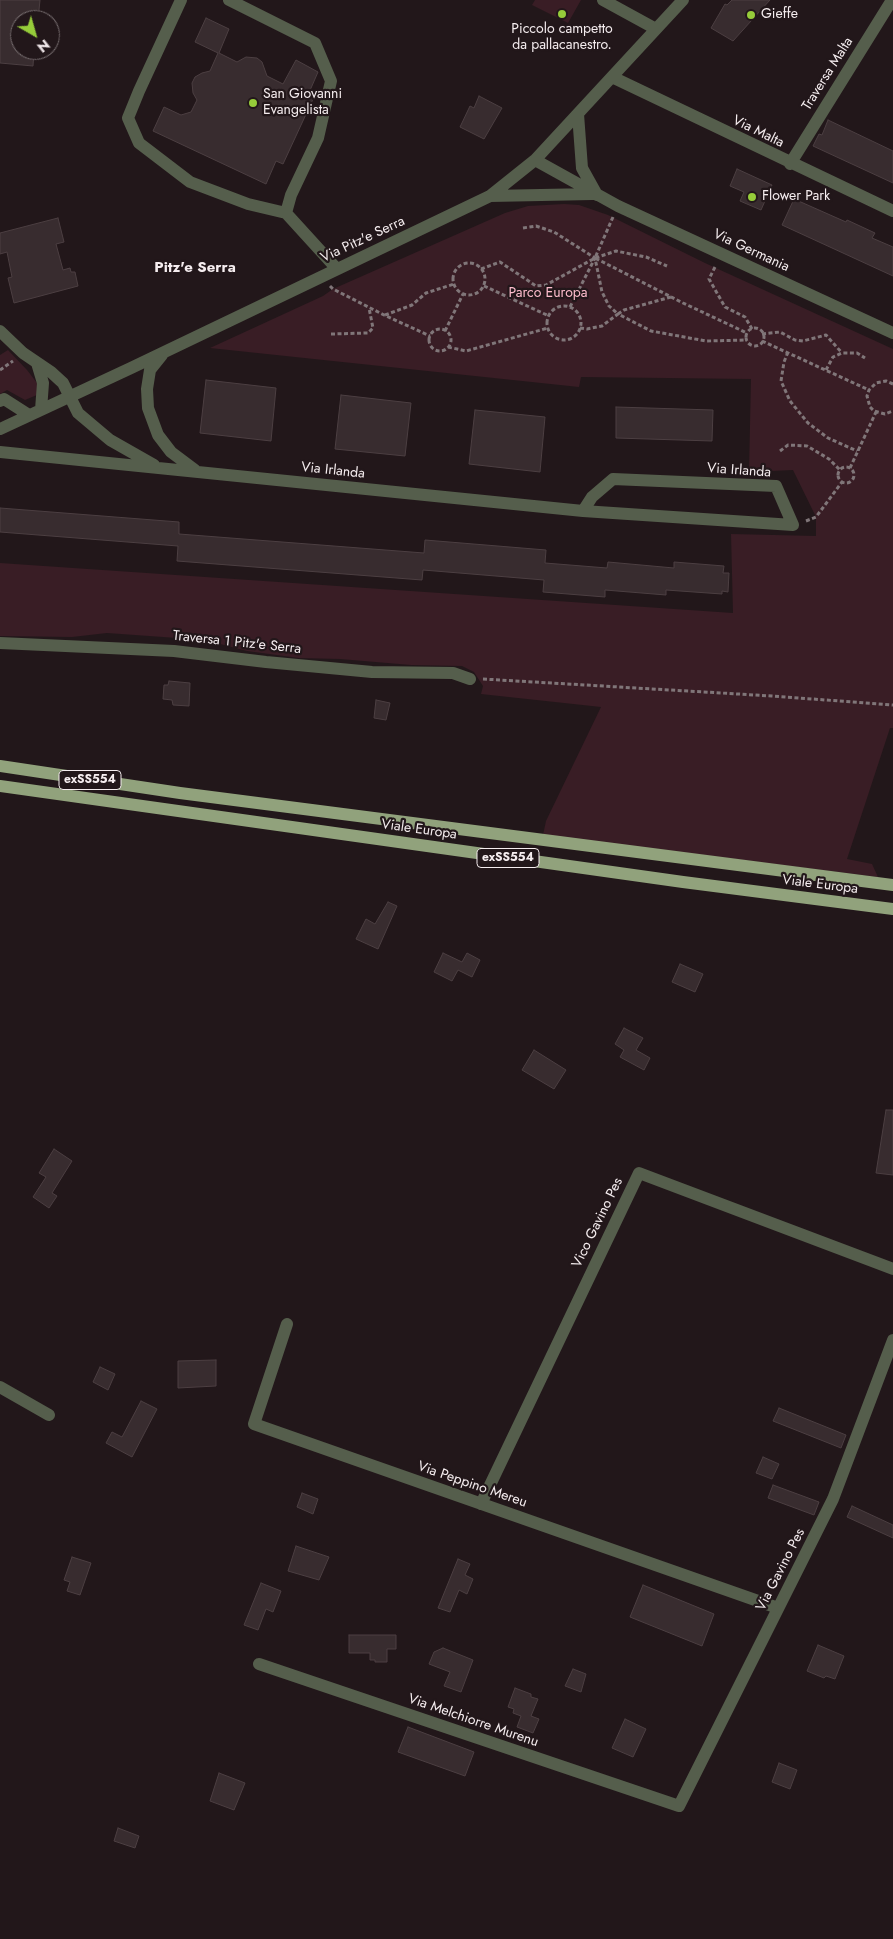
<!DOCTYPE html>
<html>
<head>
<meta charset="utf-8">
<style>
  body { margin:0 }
  #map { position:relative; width:893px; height:1939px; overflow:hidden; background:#22171a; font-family:Jost,sans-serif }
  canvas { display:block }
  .north { position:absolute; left:10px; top:10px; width:50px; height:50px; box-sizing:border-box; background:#22171a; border:1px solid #766d6f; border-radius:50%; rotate:142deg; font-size:14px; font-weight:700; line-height:20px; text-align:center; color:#f5edef }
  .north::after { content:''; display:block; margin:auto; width:18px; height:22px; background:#96cc3a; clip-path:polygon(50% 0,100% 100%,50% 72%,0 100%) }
</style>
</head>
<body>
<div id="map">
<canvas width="893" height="1939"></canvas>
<div class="north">N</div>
</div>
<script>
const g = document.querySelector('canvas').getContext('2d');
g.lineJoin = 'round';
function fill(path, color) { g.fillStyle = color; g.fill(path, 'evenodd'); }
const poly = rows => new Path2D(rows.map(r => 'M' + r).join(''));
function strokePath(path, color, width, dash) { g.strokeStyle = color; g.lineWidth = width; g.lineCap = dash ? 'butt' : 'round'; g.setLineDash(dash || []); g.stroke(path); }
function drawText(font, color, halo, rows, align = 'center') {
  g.font = font + ' Jost,sans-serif'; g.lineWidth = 4.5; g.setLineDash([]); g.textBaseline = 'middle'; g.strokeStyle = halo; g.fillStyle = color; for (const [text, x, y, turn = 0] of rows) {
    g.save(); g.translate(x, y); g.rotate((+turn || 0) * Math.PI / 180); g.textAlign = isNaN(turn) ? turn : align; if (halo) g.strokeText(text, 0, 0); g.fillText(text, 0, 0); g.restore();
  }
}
fill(poly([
  [535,0,581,0,568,23,532,5],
  [564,204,579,205,608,215,705,263,893,349,893,728,890,728,847,859,872,864,878,877,543,835,546,821,601,707,481,694,483,686,474,672,462,666,411,665,340,659,299,658,247,651,205,640,107,633,72,637,0,636,0,563,733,613,731,534,816,536,816,517,793,470,749,472,751,379,581,377,579,387,210,348,323,296,333,289,505,213,528,206],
  [8,350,27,370,44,392,25,400,7,390,0,394,0,355]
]), '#391d25');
const building = poly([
  [0,0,40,0,38,20,20,20,20,50,34,50,33,66,0,63,0,0],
  [732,0,770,0,733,41,711,28,725,4,727,5,732,0],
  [206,18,229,29,219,53,237,62,246,57,257,58,262,62,267,76,283,84,296,60,318,72,308,95,314,97,283,164,276,161,266,184,153,131,164,107,181,115,191,112,197,100,193,93,192,83,195,77,202,73,210,71,218,53,195,42,206,18],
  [479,96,502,108,484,139,460,127,470,106,474,108,479,96],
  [828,120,893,151,893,183,813,146,819,134,822,135,828,120],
  [737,169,772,185,761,210,740,201,744,192,730,186,737,169],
  [794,199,846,222,847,220,875,233,872,238,893,247,893,276,782,225,794,199],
  [58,218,64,242,56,244,63,270,70,268,71,272,75,272,78,286,14,303,8,278,12,277,7,252,0,254,0,233,58,218],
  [206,380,276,388,271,441,200,433,206,380],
  [341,395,411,403,405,456,335,449,341,395],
  [616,407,713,410,712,441,616,438,616,407],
  [475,410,545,417,540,472,469,464,475,410],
  [0,508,179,522,179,534,424,553,425,540,546,550,545,563,607,568,608,562,674,568,674,562,724,566,723,573,729,573,728,592,722,591,722,594,666,590,666,595,605,590,605,597,543,592,544,580,423,570,422,580,177,561,178,546,0,532,0,508],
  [169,681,190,683,189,706,173,705,172,700,163,699,164,685,168,685,169,681],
  [376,700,390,703,386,720,374,718,376,700],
  [388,902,397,906,378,949,356,939,366,919,375,924,388,902],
  [443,953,462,962,467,953,480,960,472,977,458,970,452,981,434,972,443,953],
  [680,964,703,974,695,992,672,982,680,964],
  [624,1028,643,1038,636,1050,650,1058,644,1070,620,1057,624,1050,615,1044,624,1028],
  [534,1050,566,1070,554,1089,522,1070,534,1050],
  [886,1110,893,1110,893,1175,876,1173,886,1110],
  [54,1149,72,1161,52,1193,57,1196,49,1208,33,1197,46,1177,39,1173,54,1149],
  [216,1360,216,1386,178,1388,178,1361,216,1360],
  [100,1367,115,1374,108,1390,93,1382,100,1367],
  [141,1401,157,1409,132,1457,106,1443,112,1432,122,1437,141,1401],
  [779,1408,846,1435,841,1448,773,1421,779,1408],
  [763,1457,779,1464,772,1479,756,1473,763,1457],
  [773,1485,819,1502,814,1515,768,1498,773,1485],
  [302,1493,318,1499,313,1514,297,1507,302,1493],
  [852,1506,893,1525,893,1538,847,1517,852,1506],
  [296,1546,329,1557,319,1580,288,1571,296,1546],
  [72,1557,91,1563,80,1595,67,1591,70,1582,64,1580,72,1557],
  [458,1559,470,1564,465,1575,473,1579,467,1594,459,1590,450,1612,438,1608,458,1559],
  [261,1583,281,1591,273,1612,266,1609,258,1630,244,1625,261,1583],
  [643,1585,714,1614,702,1646,630,1617,643,1585],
  [349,1635,396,1635,396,1649,387,1649,387,1662,375,1662,375,1660,370,1660,370,1653,349,1653,349,1635],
  [818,1645,844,1656,835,1679,826,1676,824,1678,807,1671,818,1645],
  [443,1648,473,1660,461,1692,444,1686,450,1672,429,1664,434,1652,443,1648],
  [573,1669,586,1674,581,1692,565,1686,573,1669],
  [515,1688,531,1694,531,1697,538,1699,531,1716,539,1719,533,1733,517,1727,521,1716,513,1713,514,1709,508,1707,515,1688],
  [625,1719,646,1729,633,1757,612,1748,625,1719],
  [408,1727,474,1752,465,1776,398,1752,408,1727],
  [779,1763,797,1770,790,1789,772,1782,779,1763],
  [219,1773,245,1783,234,1810,210,1801,219,1773],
  [118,1828,139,1836,135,1848,114,1841,118,1828]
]);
fill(building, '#382c2f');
strokePath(building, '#4c3f42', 1);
strokePath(poly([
  [613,217,595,258,683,303,747,333],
  [523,228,536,226,554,232,595,258,602,292,609,306,618,314,624,310,671,297],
  '453 279a16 16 0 1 1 32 0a16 16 0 1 1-32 0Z',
  [715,267,709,279,725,307,745,317,752,329],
  [481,269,500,262,536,286,546,285,595,258,616,251,646,257,667,266],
  [330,286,333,289,384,315,430,336],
  [484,286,549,316],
  '547 323a17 17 0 1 1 34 0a17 17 0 1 1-34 0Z',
  [570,307,595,258],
  [385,315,412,305,426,293,454,284],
  [580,328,587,329,602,326,618,314,651,331,706,341,747,340],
  '746 337a9 9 0 1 1 18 0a9 9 0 1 1-18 0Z',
  '429 340a11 11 0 1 1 22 0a11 11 0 1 1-22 0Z',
  [445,331,463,294],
  [331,334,368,333,373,328,369,308],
  [762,334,780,332,795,340,803,341,826,335,842,353],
  [762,341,869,390],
  [448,347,466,351,548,328],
  [788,352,784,362,781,381,790,401,808,423,828,438,857,451],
  [0,370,13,361],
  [826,370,833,357,842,353,857,353,865,358],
  [893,384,886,381,876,383,869,390,867,396,870,407,874,411,885,414,893,411],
  [780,451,788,445,807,446,829,459,840,470],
  '838 475a8 8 0 1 1 16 0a8 8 0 1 1-16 0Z',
  [850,468,876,412],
  [806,521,816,517,842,482],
  [483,679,772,696,893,705]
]), '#807679', 3, [4, 2.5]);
strokePath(poly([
  [181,0,139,91,128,118,139,143,190,182,248,204,286,213,337,269],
  [229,0,315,43,331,81,318,138,291,195,286,213],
  [603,0,656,29],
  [612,77,893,211],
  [578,114,582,168,597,195],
  [535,160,618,206,893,333],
  [790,164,892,0],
  [490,196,592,194],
  [0,331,23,353,51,372,63,383,78,413,110,440,154,465],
  [162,355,150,370,147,389,148,408,158,435,171,452,195,470],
  [37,363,43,383,41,410],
  [0,401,4,399,29,415],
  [0,429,131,368,490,196,535,160,683,0],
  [0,452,583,511,793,525,776,486,613,479,592,497,583,511],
  [0,643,174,651,266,662,372,672,453,673,470,679],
  [287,1324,254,1424,778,1608],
  [0,1387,49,1415],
  [481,1504,639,1173,893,1269],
  [259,1664,679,1806,833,1499,893,1340]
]), '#555e4c', 12);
strokePath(poly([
  [0,766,180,793,893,885],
  [0,786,683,882,893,909]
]), '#91a27c', 12);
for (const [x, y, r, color] of [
  [562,14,5,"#96cc3a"],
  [751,15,5,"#96cc3a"],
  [253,103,5,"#96cc3a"],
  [752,197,5,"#96cc3a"]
]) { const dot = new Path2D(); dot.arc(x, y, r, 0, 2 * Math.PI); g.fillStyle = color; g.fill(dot); strokePath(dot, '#22171a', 2); }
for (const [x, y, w] of [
  [90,780,62],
  [508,858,62]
]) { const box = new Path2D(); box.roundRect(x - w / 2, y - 9.5, w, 19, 4); g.fillStyle = '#22171a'; g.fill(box); strokePath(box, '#f5edef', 1); }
drawText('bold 12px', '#f5edef', null, [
  ["exSS554",90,780],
  ["exSS554",508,858]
]);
drawText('14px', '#f5edef', '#22171a', [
  ["Gieffe",761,15],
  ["Piccolo campetto",562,30,"center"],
  ["da pallacanestro.",562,46,"center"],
  ["San Giovanni",263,95],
  ["Evangelista",263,111],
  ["Flower Park",762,197]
], 'left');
drawText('14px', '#f5edef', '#22171a', [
  ["Traversa Malta",828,74,-58],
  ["Via Malta",758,132,26],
  ["Via Pitz'e Serra",363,240,-25],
  ["Via Germania",751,251,25],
  ["Via Irlanda",333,471,6],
  ["Via Irlanda",739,471,4],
  ["Traversa 1 Pitz'e Serra",237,643,6],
  ["Viale Europa",419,830,8],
  ["Viale Europa",820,885,7],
  ["Vico Gavino Pes",598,1223,-64],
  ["Via Peppino Mereu",472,1485,19],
  ["Via Gavino Pes",781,1570,-63],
  ["Via Melchiorre Murenu",473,1721,19]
]);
drawText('14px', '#febdcd', '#22171a', [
  ["Parco Europa",548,294]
]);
drawText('bold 15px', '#f5edef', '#22171a', [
  ["Pitz'e Serra",195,268]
]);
</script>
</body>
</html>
